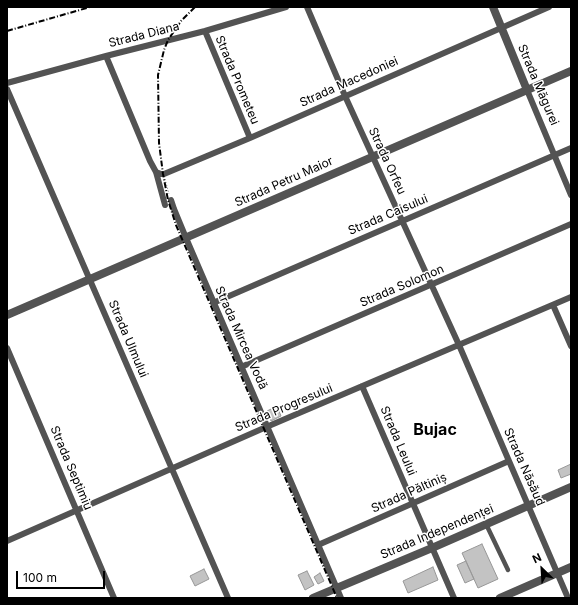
<!DOCTYPE html>
<html>
<head>
<meta charset="utf-8">
<style>
  body { margin:0 }
  #map { position:relative; width:578px; height:605px; overflow:hidden; background:#fff; font-family:Inter,sans-serif }
  canvas { display:block }
  .frame { position:absolute; inset:0; border:8px solid #000; pointer-events:none }
  .north { position:absolute; left:522px; top:549px; width:40px; height:40px; -webkit-text-stroke:3px #fff; paint-order:stroke; rotate:335deg; font-size:11px; font-weight:700; line-height:16px; text-align:center; color:#000 }
  .north::after { content:''; display:block; margin:auto; width:14px; height:18px; background:#000; clip-path:polygon(50% 0,100% 100%,50% 72%,0 100%) }
  .scale { position:absolute; left:16px; top:571px; width:89px; height:18px; box-sizing:border-box; border:2px solid #000; border-top:0; padding-left:5px; font-size:12px; line-height:14px; white-space:nowrap; color:#000; -webkit-text-stroke:3px #fff; paint-order:stroke }
</style>
</head>
<body>
<div id="map">
<canvas width="578" height="605"></canvas>
<div class="frame"></div>
<div class="north">N</div>
<div class="scale">100 m</div>
</div>
<script>
const g = document.querySelector('canvas').getContext('2d');
g.lineJoin = 'round';
function fill(path, color) { g.fillStyle = color; g.fill(path, 'evenodd'); }
const poly = rows => new Path2D(rows.map(r => 'M' + r).join(''));
function strokePath(path, color, width, dash) { g.strokeStyle = color; g.lineWidth = width; g.lineCap = dash ? 'butt' : 'round'; g.setLineDash(dash || []); g.stroke(path); }
function drawText(font, color, halo, rows, align = 'center') {
  g.font = font + ' Inter,sans-serif'; g.lineWidth = 3; g.setLineDash([]); g.textBaseline = 'middle'; g.strokeStyle = halo; g.fillStyle = color; for (const [text, x, y, turn = 0] of rows) {
    g.save(); g.translate(x, y); g.rotate((+turn || 0) * Math.PI / 180); g.textAlign = isNaN(turn) ? turn : align; if (halo) g.strokeText(text, 0, 0); g.fillText(text, 0, 0); g.restore();
  }
}
const building = poly([
  [277,406,281,416,271,421,267,411,277,406],
  [571,464,571,474,561,478,558,470,571,464],
  [482,544,498,579,478,588,462,553,482,544],
  [466,561,474,579,465,583,457,565,466,561],
  [433,567,438,580,408,593,403,581,433,567],
  [204,569,209,579,195,586,190,576,204,569],
  [307,571,314,585,305,590,298,575,307,571],
  [320,573,324,581,318,584,314,577,320,573]
]);
fill(building, '#c3c3c3');
strokePath(building, '#979797', 1);
strokePath(poly([
  [165,179,169,194]
]), '#757575', 1, [1, 2]);
strokePath(poly([
  [486,524,508,570]
]), '#535353', 4.5);
strokePath(poly([
  [307,7,345,96,459,345,568,598],
  [205,31,250,138],
  [106,56,150,161,156,172,165,205],
  [7,83,106,56,205,31,286,7],
  [7,89,228,598],
  [527,90,571,195],
  [156,172,161,174,164,174,250,138,549,7],
  [171,200,174,209,186,238,341,598],
  [213,303,571,148],
  [553,305,571,346],
  [7,348,114,598],
  [241,367,571,224],
  [362,386,454,598],
  [7,541,264,428,571,297],
  [318,545,509,461]
]), '#535353', 6);
strokePath(poly([
  [493,7,527,90],
  [7,315,571,71],
  [313,598,432,548,571,487],
  [500,598,571,567]
]), '#535353', 8);
strokePath(poly([
  [195,7,181,21,168,40,164,50,158,75,159,143,163,174,168,200,176,225,337,598],
  [7,31,90,7]
]), '#000', 2, [6, 2, 1, 2]);
drawText('12px', '#000', '#fff', [
  ["Strada Diana",144,35,-14],
  ["Strada Prometeu",237,80,67],
  ["Strada Macedoniei",349,82,-24],
  ["Strada Măgurei",538,85,67],
  ["Strada Orfeu",387,161,65],
  ["Strada Petru Maior",284,182,-24],
  ["Strada Caisului",388,215,-23],
  ["Strada Solomon",402,286,-23],
  ["Strada Mircea Vodă",241,338,66],
  ["Strada Ulmului",128,339,67],
  ["Strada Progresului",284,408,-23],
  ["Strada Leului",398,441,67],
  ["Strada Năsăud",524,467,66],
  ["Strada Septimiu",71,468,67],
  ["Strada Păltiniș",409,493,-24],
  ["Strada Independenței",437,532,-23]
]);
drawText('bold 16px', '#000', '#fff', [
  ["Bujac",435,430]
]);
</script>
</body>
</html>
